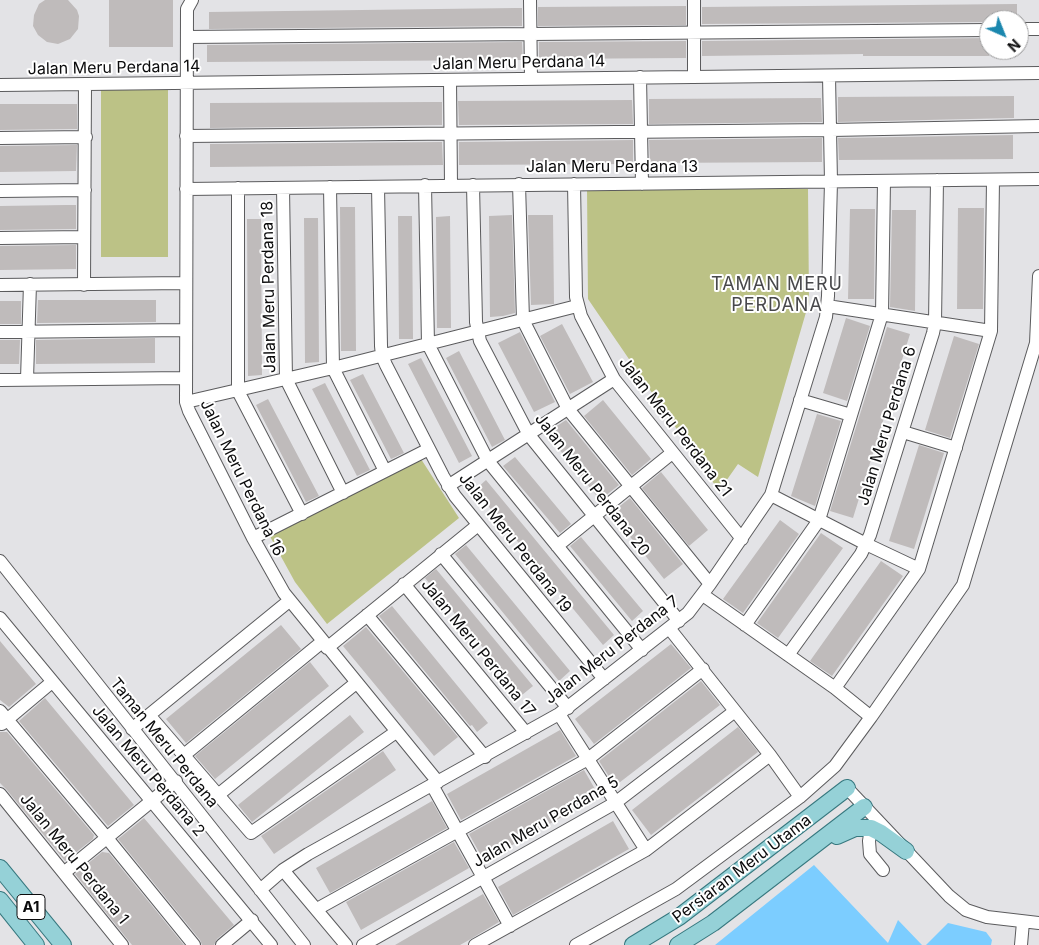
<!DOCTYPE html>
<html>
<head>
<meta charset="utf-8">
<style>
  body { margin:0 }
  #map { position:relative; width:1039px; height:945px; overflow:hidden; background:#e3e3e6; font-family:Inter,sans-serif }
  canvas { display:block }
  .north { position:absolute; left:979px; top:10px; width:50px; height:50px; box-sizing:border-box; background:#fff; border:1px solid #9d9d9e; border-radius:50%; rotate:136deg; font-size:14px; font-weight:700; line-height:20px; text-align:center; color:#0b0b0c }
  .north::after { content:''; display:block; margin:auto; width:18px; height:22px; background:#1b87ae; clip-path:polygon(50% 0,100% 100%,50% 72%,0 100%) }
</style>
</head>
<body>
<div id="map">
<canvas width="1039" height="945"></canvas>
<div class="north">N</div>
</div>
<script>
const g = document.querySelector('canvas').getContext('2d');
g.lineJoin = 'round';
function fill(path, color) { g.fillStyle = color; g.fill(path, 'evenodd'); }
const poly = rows => new Path2D(rows.map(r => 'M' + r).join(''));
function strokePath(path, color, width, dash) { g.strokeStyle = color; g.lineWidth = width; g.lineCap = dash ? 'butt' : 'round'; g.setLineDash(dash || []); g.stroke(path); }
function drawText(font, color, halo, rows, align = 'center') {
  g.font = font + ' Inter,sans-serif'; g.lineWidth = 4; g.setLineDash([]); g.textBaseline = 'middle'; g.strokeStyle = halo; g.fillStyle = color; for (const [text, x, y, turn = 0] of rows) {
    g.save(); g.translate(x, y); g.rotate((+turn || 0) * Math.PI / 180); g.textAlign = isNaN(turn) ? turn : align; if (halo) g.strokeText(text, 0, 0); g.fillText(text, 0, 0); g.restore();
  }
}
fill(poly([
  [168,88,168,257,101,257,101,89],
  [587,188,808,189,809,302,758,477,738,464,719,491,588,299],
  [421,459,459,518,327,624,295,582,267,531]
]), '#bcc286');
fill(poly([
  [814,865,888,943,898,920,922,945,715,945],
  [948,923,986,932,992,940,991,945,926,945]
]), '#7ccdff');
fill(poly([
  [45,0,68,0,77,10,79,16,78,29,70,39,58,44,47,42,38,35,33,26,34,15,39,4],
  [109,0,173,0,173,47,109,47],
  [1017,4,1017,20,989,20,989,22,702,24,702,7],
  [686,6,686,25,538,26,538,7],
  [515,8,522,8,522,26,209,29,209,12],
  [989,38,989,56,863,56,863,54,702,56,702,41],
  [686,41,686,58,539,59,539,42],
  [522,42,523,60,207,62,207,45],
  [1014,96,1014,118,838,122,838,97],
  [817,98,821,98,822,122,649,124,649,99],
  [632,100,633,124,459,125,458,101],
  [434,102,442,102,442,125,210,128,210,103],
  [0,104,77,104,77,129,0,130],
  [1013,135,1013,159,839,160,838,138],
  [822,138,822,162,650,163,649,140],
  [633,140,633,164,459,165,459,142],
  [442,142,443,165,210,167,210,144],
  [77,145,76,171,0,172,0,146],
  [66,205,76,205,76,229,0,230,0,206],
  [340,207,355,207,356,351,341,351],
  [958,208,984,208,983,309,957,309],
  [850,209,875,209,874,299,848,299],
  [892,210,916,210,915,311,890,307],
  [512,215,515,313,503,316,490,317,489,216],
  [528,215,553,215,554,304,531,305],
  [398,216,412,216,413,339,399,339],
  [450,216,451,328,437,328,436,217],
  [304,218,318,218,319,362,305,363],
  [247,219,261,219,262,375,248,376],
  [76,245,76,269,0,270,0,246],
  [38,300,156,300,156,322,37,323],
  [0,301,21,301,21,324,0,324],
  [846,318,870,326,847,401,823,393],
  [562,324,593,382,570,394,540,336],
  [887,327,910,334,853,518,830,511],
  [520,332,555,402,534,412,498,343],
  [954,336,979,344,950,438,925,430],
  [155,338,155,363,36,364,36,340],
  [0,340,20,340,19,364,0,364],
  [459,351,505,440,492,447,446,358],
  [421,358,472,456,459,463,408,364],
  [363,374,404,453,391,459,350,380],
  [325,383,370,470,357,476,312,389],
  [268,399,319,496,306,502,256,405],
  [603,400,651,459,632,475,584,416],
  [817,414,841,421,815,506,791,496],
  [566,420,619,485,600,500,546,433],
  [919,445,944,453,914,549,889,541],
  [515,457,571,524,560,533,503,466],
  [661,472,708,530,689,546,642,488],
  [486,480,614,635,603,645,475,490],
  [630,498,683,564,664,579,611,513],
  [780,520,799,534,743,613,723,599],
  [821,533,843,548,778,638,757,623],
  [581,537,643,611,632,621,570,546],
  [466,545,570,671,559,681,455,554],
  [881,561,903,576,832,676,810,661],
  [436,569,533,686,522,695,425,578],
  [392,606,488,723,477,732,472,725,470,726,379,616],
  [281,625,301,649,186,743,166,719],
  [366,627,458,737,434,756,343,646],
  [0,641,36,684,9,707,0,700],
  [671,644,691,668,594,744,575,719],
  [310,662,329,686,215,779,195,756],
  [701,681,720,705,615,786,599,761],
  [45,698,134,805,108,826,19,721],
  [350,715,364,732,252,822,238,805],
  [738,727,758,752,651,835,632,810],
  [560,730,576,756,461,820,447,794],
  [0,732,7,732,94,835,93,839,65,861,6,789,0,783],
  [383,751,396,770,274,854,261,836],
  [584,770,599,796,484,861,469,834],
  [432,801,447,828,330,893,316,868],
  [144,818,234,925,217,939,214,945,202,945,200,940,118,839],
  [613,821,629,849,513,915,498,887],
  [454,842,469,868,361,930,346,902],
  [102,852,109,853,184,945,132,945,75,874],
  [483,894,499,922,469,940,460,945,395,945]
]), '#bfbbbb');
const minor = poly([
  [192,0,187,9,186,402,189,411,253,538,284,593,438,782],
  [530,0,531,79],
  [1019,29,1039,29],
  [187,37,989,30],
  [640,77,642,184],
  [694,77,694,0],
  [450,80,451,185],
  [0,85,1039,73],
  [186,136,831,130,1039,126],
  [0,138,86,137],
  [519,184,523,320,568,409,710,584],
  [574,184,576,297,581,316,614,379,742,539],
  [425,185,428,344,488,461,642,650],
  [473,185,476,322,480,341,529,435,679,621],
  [330,187,333,368,385,471],
  [378,187,381,346,382,356,386,365,443,476,455,496,604,679],
  [238,188,238,391,302,514],
  [283,188,286,379,343,493],
  [186,189,1039,179],
  [0,191,85,190],
  [0,238,84,237],
  [0,285,185,283],
  [84,285,85,84],
  [827,306,991,331],
  [0,332,185,330],
  [27,379,30,284],
  [0,380,185,378],
  [800,400,851,415],
  [186,402,333,368,577,306],
  [903,432,956,448],
  [448,486,614,379],
  [771,495,866,544,919,569],
  [253,538,429,449],
  [557,546,672,453],
  [441,554,568,708],
  [0,561,304,945],
  [404,584,526,733],
  [703,595,835,688,871,717],
  [367,615,485,757],
  [0,618,271,945],
  [745,625,819,520,882,314,884,181],
  [669,628,770,755,800,797],
  [327,648,478,525],
  [788,655,861,554,870,535,933,333,935,323,937,180],
  [835,688,919,569,991,331,993,180],
  [0,711,107,838,194,945],
  [559,714,646,850],
  [149,715,251,833,396,732],
  [2,724,52,682],
  [132,729,289,601],
  [184,755,322,642],
  [432,785,510,926],
  [847,788,949,896,966,910,987,917,1039,923],
  [0,794,122,945],
  [218,795,356,683],
  [871,828,869,841,870,854,883,870],
  [283,870,346,945],
  [65,872,176,781],
  [260,890,283,870,308,854,559,714,688,613,710,584,771,495,826,317,828,296,831,182,829,76],
  [317,909,588,759,703,669],
  [222,945,252,920],
  [363,945,615,803,735,711],
  [475,945,646,850,770,755],
  [576,945,676,889,800,797,835,766,871,717,963,585,1036,343,1039,276],
  [1021,945,1023,922]
]);
const major = poly([
  [837,836,855,828,871,828,881,833,906,851],
  [0,868,63,945],
  [0,900,36,945],
  [633,945,679,917,847,788],
  [678,945,713,923,864,807]
]);
strokePath(minor, '#5b5b5d', 14);
strokePath(major, '#37787f', 18);
strokePath(minor, '#fff', 12);
strokePath(major, '#95d1d7', 16);
for (const [x, y, w] of [
  [31,907,28]
]) { const box = new Path2D(); box.roundRect(x - w / 2, y - 12.5, w, 25, 4); g.fillStyle = '#fff'; g.fill(box); strokePath(box, '#0b0b0c', 1); }
drawText('bold 15px', '#0b0b0c', null, [
  ["A1",31,907]
]);
drawText('16px', '#0b0b0c', '#fff', [
  ["Jalan Meru Perdana 14",519,63,-1],
  ["Jalan Meru Perdana 14",114,68,-1],
  ["Jalan Meru Perdana 13",612,167],
  ["Jalan Meru Perdana 18",269,287,-91],
  ["Jalan Meru Perdana 6",887,426,-73],
  ["Jalan Meru Perdana 21",675,427,52],
  ["Jalan Meru Perdana 16",242,478,64],
  ["Jalan Meru Perdana 20",592,485,52],
  ["Jalan Meru Perdana 19",515,543,52],
  ["Jalan Meru Perdana 17",478,648,51],
  ["Jalan Meru Perdana 7",612,650,-38],
  ["Taman Meru Perdana",164,743,51],
  ["Jalan Meru Perdana 2",148,771,50],
  ["Jalan Meru Perdana 5",546,822,-30],
  ["Jalan Meru Perdana 1",74,859,51],
  ["Persiaran Meru Utama",742,869,-37]
]);
g.letterSpacing = '1px';
drawText('18px', '#48484b', '#fff', [
  ["TAMAN MERU",777,285],
  ["PERDANA",777,306]
]);
g.letterSpacing = '0px';
</script>
</body>
</html>
